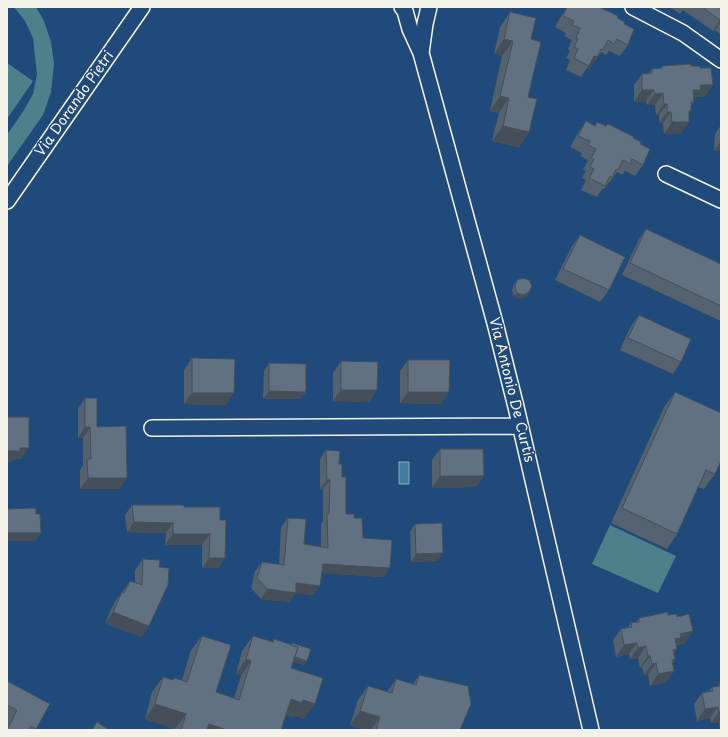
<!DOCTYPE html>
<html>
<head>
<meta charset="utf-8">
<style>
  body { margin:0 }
  #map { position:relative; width:728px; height:737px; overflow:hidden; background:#1f4a7a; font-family:"Playpen Sans",sans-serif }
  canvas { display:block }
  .frame { position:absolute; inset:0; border:8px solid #f4f1e8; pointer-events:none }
</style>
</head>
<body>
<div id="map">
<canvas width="728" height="737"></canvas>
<div class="frame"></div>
</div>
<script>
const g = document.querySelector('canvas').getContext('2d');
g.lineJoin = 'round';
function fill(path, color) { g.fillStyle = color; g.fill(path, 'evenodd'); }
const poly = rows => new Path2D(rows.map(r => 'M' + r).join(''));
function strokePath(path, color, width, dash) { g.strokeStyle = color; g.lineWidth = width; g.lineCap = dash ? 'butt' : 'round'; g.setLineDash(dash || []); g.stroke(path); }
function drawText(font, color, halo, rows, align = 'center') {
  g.font = font + ' "Playpen Sans",sans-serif'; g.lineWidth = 3; g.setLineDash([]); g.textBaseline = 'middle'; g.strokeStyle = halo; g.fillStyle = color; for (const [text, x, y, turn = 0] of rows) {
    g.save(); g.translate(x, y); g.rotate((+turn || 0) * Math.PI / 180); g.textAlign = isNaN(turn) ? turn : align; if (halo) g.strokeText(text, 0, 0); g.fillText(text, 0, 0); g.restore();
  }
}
fill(poly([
  [14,7,36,7,44,21,51,42,54,64,51,92,43,115,7,166,7,135,24,110,33,94,37,74,33,38,25,21],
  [7,63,33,81,7,119],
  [610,525,676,556,658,593,592,564]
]), '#4e808c');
const water = poly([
  [399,462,409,462,409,484,399,484,399,462]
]);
fill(water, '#437c9d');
strokePath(water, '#8aabbb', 1);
const minor = poly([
  [402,7,405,11,410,29,421,53,495,323,516,407,591,730],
  [633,7,683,33,721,60],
  [421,53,425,24,429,7],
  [666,174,721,200],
  [7,201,142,7],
  [152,428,520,426]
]);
strokePath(minor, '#f4f1e8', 18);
strokePath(minor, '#1f4a7a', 15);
fill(poly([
  [567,7,599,7,617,18,624,24,628,45,620,56,609,51,606,55,601,52,595,61,594,61,589,69,587,68,581,77,566,70,570,60,566,58,570,51,568,49,572,40,564,36,566,33,555,27,563,13],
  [670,7,721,7,721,35,715,30,713,31,683,10,680,14],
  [510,12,531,39,528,97,529,132,519,147,492,141,499,113,490,111,502,56,494,54,500,27],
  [662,66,691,66,705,97,696,97,693,100,694,102,691,105,689,115,681,133,664,134,663,123,659,123,659,115,656,115,655,105,647,105,646,101,634,102,634,85,642,74,649,73,652,69,660,69],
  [586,121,595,126,597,122,606,126,608,124,633,138,640,144,643,165,635,176,625,171,622,175,617,172,610,182,610,181,604,189,603,188,597,197,581,190,586,180,582,178,586,171,583,170,588,160,580,156,582,153,570,147,578,133],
  [721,125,721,150,714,151,715,134],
  [646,229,721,264,721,321,622,275,638,241],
  [580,235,609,290,600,302,555,280,572,246],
  [517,280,529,292,527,296,520,299,514,296,512,290,514,284],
  [639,315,681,362,673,374,620,350,631,326],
  [192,358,226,405,184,404,184,370],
  [408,360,449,392,441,404,400,403,400,371],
  [341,361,377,390,369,402,333,401,333,373],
  [269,363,306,392,300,399,263,399,264,371],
  [675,392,715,474,704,489,698,487,677,534,667,549,611,523,664,407],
  [85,398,97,427,127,478,119,489,80,489,80,470,83,465,83,438,78,438,78,409],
  [440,449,476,487,432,488,432,460],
  [326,450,339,464,342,477,346,514,354,518,363,538,384,577,322,573,313,595,295,593,289,602,261,599,251,588,255,571,262,562,279,564,281,527,288,518,304,544,321,547,321,524,323,521,323,489,320,489,320,459],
  [132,505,184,507,220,520,225,558,218,568,202,568,202,545,165,545,166,533,127,532,125,515],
  [415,524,438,561,411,562,410,532],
  [143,559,149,626,141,637,105,623,114,603,130,581,135,583,135,570],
  [668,615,685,643,676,645,677,649,674,654,675,659,673,663,674,671,666,682,650,686,648,674,644,675,642,667,640,668,638,658,630,659,629,654,616,657,613,640,621,629,628,627,631,623,636,622,639,618],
  [202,636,216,692,234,698,241,676,236,674,242,651,253,636,272,642,274,639,291,645,292,643,307,661,304,665,293,662,291,668,304,719,293,715,292,717,286,715,281,730,175,730,175,729,145,719,152,692,163,677,173,680,182,680,191,650],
  [419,675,460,730,365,730,350,725,358,700,368,686,387,692,396,679,413,684],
  [7,681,50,704,35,730,7,730,7,725,8,724,7,724],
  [720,682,721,682,721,730,720,730,719,722,711,723,710,718,697,721,694,704,702,693,709,691,712,687,717,687]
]), '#54616f');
fill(poly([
  [720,20,721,20,721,22,715,30,713,31],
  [504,39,513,41,502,56,494,54],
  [594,56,597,57,589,69,587,68],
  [700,85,713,85,705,97,696,97,685,113,693,90],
  [642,90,654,90,646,101,634,102],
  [663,93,655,105,647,105,655,94],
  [500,96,509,98,499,113,490,111],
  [664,104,667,104,659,115,656,115],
  [689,111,691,111,684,122,689,122,681,133,664,134,672,122],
  [667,112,671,112,663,123,659,123],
  [503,126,529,132,519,147,492,141],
  [721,141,721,150,714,151],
  [529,292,527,296,520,299,514,296,517,293],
  [341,390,377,390,369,402,333,401],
  [269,391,306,392,300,399,263,399],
  [408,392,449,392,441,404,400,403],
  [192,393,234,393,226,405,184,404],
  [85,427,90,427,83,438,78,438],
  [20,448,29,448,21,459,14,459,11,462,7,462,7,451],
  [440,476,484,476,476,487,432,488],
  [88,478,127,478,119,489,80,489],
  [327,480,330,480,323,489,320,489],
  [134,522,173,523,166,533,127,532],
  [7,533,41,533,35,541,7,541],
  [173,534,210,534,202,545,165,545],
  [443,553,438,561,411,562,416,554],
  [209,558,225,558,218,568,202,568],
  [323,564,390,568,384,577,317,573],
  [296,583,320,586,313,595,295,593,289,602,261,599,267,589],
  [113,612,149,626,141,637,105,623],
  [693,631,685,643,677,644,673,649,675,639,680,634],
  [637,643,629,654,616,657,624,645],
  [646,646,638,658,630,659,638,648],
  [677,649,669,660,673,650],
  [288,655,307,661,304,665,285,659],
  [648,656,650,656,642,667,640,668],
  [246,659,251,661,241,676,236,674],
  [656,663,648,674,644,675,652,664],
  [674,671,666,682,650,686,658,674],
  [291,699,303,700,315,704,304,719,293,715,292,717,281,714],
  [155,704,186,714,175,729,145,719],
  [718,707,710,718,697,721,705,709],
  [360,711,380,717,371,730,365,730,350,725],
  [721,711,721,718,719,722,711,723,719,712],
  [209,724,227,730,205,730]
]), '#454f5a');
const building = poly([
  [567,7,599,7,618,16,617,18,625,22,624,24,634,29,628,45,617,39,614,44,608,40,603,50,601,49,597,57,594,56,589,66,574,58,578,49,574,47,578,39,576,38,580,28,572,25,574,21,563,16,567,7],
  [702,7,721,7,721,20,720,20,702,7],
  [510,12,536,18,531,39,541,42,528,97,537,99,529,132,503,126,509,98,500,96,513,41,504,39,510,12],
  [691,64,691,66,700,66,700,68,711,68,713,85,700,85,701,90,693,90,694,102,691,102,691,111,689,111,689,122,672,122,671,112,667,112,667,104,664,104,663,93,655,94,654,90,642,90,642,74,652,73,652,69,662,68,662,66,691,64],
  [586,121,595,126,597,122,606,126,608,124,634,137,633,138,641,142,640,144,650,149,643,165,632,159,630,164,623,160,618,170,616,169,612,178,610,176,605,186,589,178,594,169,590,167,594,159,591,158,596,149,588,145,590,141,578,136,586,121],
  [646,229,721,264,721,306,630,263,646,229],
  [580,235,625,257,609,290,563,269,580,235],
  [523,278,529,280,532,286,529,292,523,295,517,293,515,286,517,280,523,278],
  [639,315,691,339,681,362,628,338,639,315],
  [192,358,235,359,234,393,192,393,192,358],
  [408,360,450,360,449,392,408,392,408,360],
  [341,361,378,362,377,390,341,390,341,361],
  [269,363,306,364,306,392,269,391,269,363],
  [675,392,721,413,721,461,715,474,706,470,677,534,622,508,675,392],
  [85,398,97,398,97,427,126,426,127,478,88,478,87,459,91,459,90,427,85,427,85,398],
  [7,417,29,417,29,448,20,448,20,451,7,451,7,417],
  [440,449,483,449,484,476,440,476,440,449],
  [326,450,340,451,339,464,342,464,342,477,346,477,346,514,354,514,354,518,362,518,363,538,392,540,390,568,323,564,320,586,296,583,296,593,267,589,257,578,262,562,284,565,288,518,306,519,304,544,328,548,327,514,329,514,330,480,327,480,326,450],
  [132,505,184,505,184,507,220,507,220,520,226,520,225,558,209,558,210,534,173,534,173,523,134,522,132,505],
  [36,508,36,514,40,514,41,533,7,533,7,509,36,508],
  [442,523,443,553,416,554,415,524,442,523],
  [143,559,160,560,159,567,169,568,168,585,149,626,113,612,122,592,124,593,130,581,142,585,143,559],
  [668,612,668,615,677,614,677,617,689,614,693,631,680,634,681,638,675,639,677,649,673,650,675,659,672,660,674,671,658,674,656,663,652,664,650,656,648,656,646,646,638,648,637,643,624,645,621,629,632,627,631,623,639,622,639,618,668,612],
  [202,636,231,645,216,692,239,700,251,661,246,659,253,636,273,642,274,639,298,647,291,668,323,678,315,704,303,700,302,703,291,699,281,730,227,730,209,724,207,730,181,730,186,714,155,704,163,677,173,680,175,678,187,682,202,636],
  [292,643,311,649,307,661,295,657,298,647,291,645,292,643],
  [419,675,468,686,471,704,460,730,376,730,380,717,360,711,368,686,392,693,396,679,416,685,419,675],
  [7,681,50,704,36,729,31,726,29,730,7,730,17,710,7,705,7,681],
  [720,682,721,682,721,711,719,712,718,707,705,709,702,693,713,691,712,687,720,686,720,682],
  [97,722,109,730,92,730,97,722]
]);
fill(building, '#627181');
strokePath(building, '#454f5a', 1);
drawText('14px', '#f4f1e8', '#1f4a7a', [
  ["Via Dorando Pietri",75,104,-55],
  ["Via Antonio De Curtis",511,390,76]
]);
</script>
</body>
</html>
